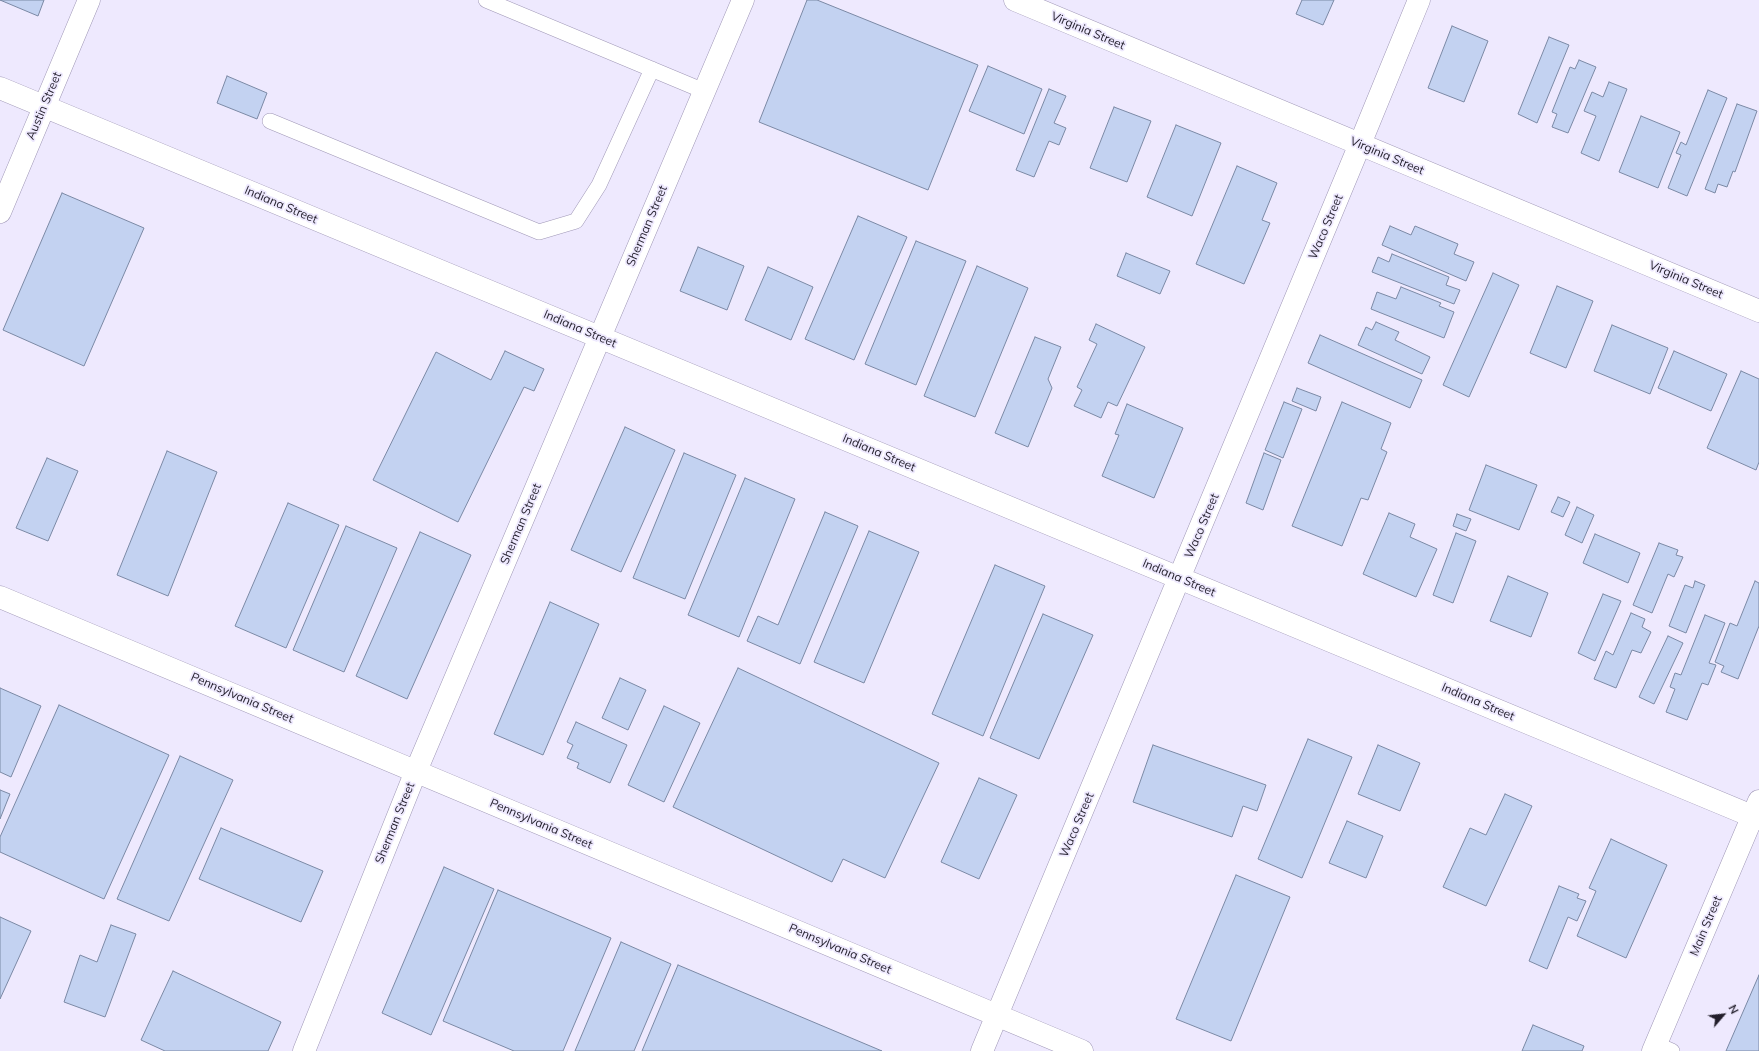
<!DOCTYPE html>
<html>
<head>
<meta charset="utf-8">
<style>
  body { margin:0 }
  #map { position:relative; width:1759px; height:1051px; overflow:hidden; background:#eee9fe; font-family:Mulish,sans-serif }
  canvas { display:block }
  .north { position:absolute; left:1703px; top:995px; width:40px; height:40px; -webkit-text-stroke:3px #eee9fe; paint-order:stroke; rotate:62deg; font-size:11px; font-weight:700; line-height:16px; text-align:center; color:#221e2b }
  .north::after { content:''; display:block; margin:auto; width:14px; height:18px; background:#221e2b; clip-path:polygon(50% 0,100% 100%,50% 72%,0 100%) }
</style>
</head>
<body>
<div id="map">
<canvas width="1759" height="1051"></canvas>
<div class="north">N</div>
</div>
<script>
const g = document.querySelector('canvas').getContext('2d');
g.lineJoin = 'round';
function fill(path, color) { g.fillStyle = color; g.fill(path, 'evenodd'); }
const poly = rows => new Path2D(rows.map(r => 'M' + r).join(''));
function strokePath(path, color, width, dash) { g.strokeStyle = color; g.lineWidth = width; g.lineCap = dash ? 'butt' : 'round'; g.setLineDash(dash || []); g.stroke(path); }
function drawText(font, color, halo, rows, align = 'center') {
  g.font = font + ' Mulish,sans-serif'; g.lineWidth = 3.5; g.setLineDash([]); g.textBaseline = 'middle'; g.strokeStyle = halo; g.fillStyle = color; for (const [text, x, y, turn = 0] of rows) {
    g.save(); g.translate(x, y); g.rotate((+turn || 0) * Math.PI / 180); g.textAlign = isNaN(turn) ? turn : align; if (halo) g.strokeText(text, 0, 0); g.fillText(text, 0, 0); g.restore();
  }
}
const building = poly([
  [0,0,44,0,38,16,0,0],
  [807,0,817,0,978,65,928,190,759,122,807,0],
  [1302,0,1334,0,1323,25,1296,14,1302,0],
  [1452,26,1488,41,1464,102,1428,88,1452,26],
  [1549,37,1569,45,1537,123,1518,114,1549,37],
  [1579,60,1596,67,1568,133,1552,127,1557,114,1552,112,1570,67,1575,69,1579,60],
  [988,66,1042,89,1024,134,969,111,988,66],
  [227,76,267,93,257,119,217,103,227,76],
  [1609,82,1627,89,1599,161,1581,153,1596,116,1584,111,1592,92,1603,97,1609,82],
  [1049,89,1066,96,1054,123,1066,128,1059,145,1049,141,1034,177,1016,170,1049,89],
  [1708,90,1727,98,1687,196,1668,188,1681,155,1676,153,1681,142,1686,145,1708,90],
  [1737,104,1757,111,1735,172,1733,171,1727,187,1718,184,1715,193,1705,189,1737,104],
  [1114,107,1151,121,1127,182,1090,168,1114,107],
  [1641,116,1680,132,1658,188,1619,172,1641,116],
  [1176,125,1221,143,1192,216,1147,197,1176,125],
  [1237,166,1277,183,1262,220,1270,223,1244,284,1196,264,1237,166],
  [62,193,144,228,84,366,3,330,62,193],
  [858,216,907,237,854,360,805,339,858,216],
  [1390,226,1411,235,1415,226,1458,244,1454,254,1474,262,1466,281,1382,245,1390,226],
  [916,241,966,261,916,385,865,364,916,241],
  [698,247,744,266,727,310,680,291,698,247],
  [1126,253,1170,271,1160,294,1117,276,1126,253],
  [1392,254,1449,277,1446,285,1460,290,1454,304,1372,272,1378,257,1389,262,1392,254],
  [977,266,1028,288,975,417,924,396,977,266],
  [768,267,813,287,791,340,745,320,768,267],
  [1493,273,1519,285,1469,397,1443,385,1493,273],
  [1557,286,1593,301,1566,368,1530,353,1557,286],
  [1401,287,1441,303,1439,306,1454,312,1444,338,1371,309,1377,292,1396,299,1401,287],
  [1376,322,1399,332,1395,340,1430,357,1422,374,1358,345,1366,327,1372,330,1376,322],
  [1096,324,1145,347,1117,406,1108,402,1101,418,1074,406,1082,390,1077,387,1097,344,1089,340,1096,324],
  [1612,325,1668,348,1650,394,1594,371,1612,325],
  [1320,335,1422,380,1410,408,1308,363,1320,335],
  [1035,337,1061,347,1048,379,1052,388,1028,447,995,433,1035,337],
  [505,351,544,369,534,391,524,387,458,522,373,480,436,352,491,380,505,351],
  [1674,351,1727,374,1711,411,1658,388,1674,351],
  [1741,371,1759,379,1759,462,1756,470,1707,448,1741,371],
  [1297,388,1321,397,1316,411,1292,401,1297,388],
  [1284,402,1302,409,1283,458,1265,450,1284,402],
  [1342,402,1391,423,1381,449,1387,452,1368,500,1361,498,1342,546,1292,526,1342,402],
  [1127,404,1183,428,1154,498,1102,476,1119,435,1115,434,1127,404],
  [625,427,675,450,621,572,571,550,625,427],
  [167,451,217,472,168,596,117,575,167,451],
  [684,453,736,475,685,599,633,578,684,453],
  [1264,453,1281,460,1263,510,1246,503,1264,453],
  [47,458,78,471,48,541,16,528,47,458],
  [1486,465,1537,485,1519,530,1469,510,1486,465],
  [745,478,795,499,739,637,688,615,745,478],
  [1558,497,1570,502,1563,517,1551,512,1558,497],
  [288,503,339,525,286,648,235,626,288,503],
  [1577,507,1594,515,1582,543,1565,535,1577,507],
  [825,512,858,526,800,664,747,641,758,616,778,625,825,512],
  [1389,513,1415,524,1410,537,1437,549,1416,597,1363,574,1389,513],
  [1457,514,1471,519,1466,531,1453,526,1457,514],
  [346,526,397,548,344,672,293,650,346,526],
  [869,531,919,552,864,683,814,662,869,531],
  [420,532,471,555,407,699,356,676,420,532],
  [1456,533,1476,541,1453,603,1433,595,1456,533],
  [1595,534,1640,553,1628,583,1583,563,1595,534],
  [1659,543,1678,550,1676,555,1683,557,1674,577,1668,574,1652,613,1633,605,1659,543],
  [995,565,1045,586,983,736,932,714,995,565],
  [1508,576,1548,593,1531,637,1490,621,1508,576],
  [1695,581,1705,585,1686,633,1669,626,1685,585,1693,588,1695,581],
  [1755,581,1759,583,1759,626,1738,679,1721,672,1724,666,1715,662,1730,623,1737,626,1755,581],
  [1603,594,1621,601,1595,661,1578,653,1603,594],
  [550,602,599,624,543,755,494,734,550,602],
  [1631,613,1645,619,1642,627,1651,632,1641,653,1632,650,1616,688,1594,679,1606,651,1613,655,1631,613],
  [1043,614,1093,635,1039,759,990,738,1043,614],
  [1705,615,1725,623,1709,663,1716,665,1708,685,1702,683,1687,720,1666,712,1675,689,1670,687,1675,673,1681,675,1705,615],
  [1668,636,1683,643,1654,704,1639,697,1668,636],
  [738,668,939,763,885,878,843,859,832,882,673,807,738,668],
  [620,678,646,690,628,730,602,718,620,678],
  [0,688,41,706,11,777,0,772,0,688],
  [59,705,169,755,104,899,0,852,0,837,59,705],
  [664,706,700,723,664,802,628,785,664,706],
  [576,722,627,745,610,783,577,768,579,763,567,758,573,745,567,742,576,722],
  [1308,739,1352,757,1302,878,1258,859,1308,739],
  [1153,745,1266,785,1257,811,1243,806,1232,837,1133,802,1153,745],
  [1378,745,1420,763,1400,811,1358,794,1378,745],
  [180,756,233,780,169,921,117,899,180,756],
  [979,778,1017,795,979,879,941,862,979,778],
  [0,790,10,794,0,819,0,790],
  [1505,794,1532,806,1486,906,1443,887,1470,828,1486,835,1505,794],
  [1347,821,1383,836,1366,878,1329,863,1347,821],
  [221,828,323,871,301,922,199,879,221,828],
  [1611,839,1667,865,1626,958,1577,936,1596,891,1589,888,1611,839],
  [444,867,494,889,431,1035,382,1013,444,867],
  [1236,875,1290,897,1231,1041,1176,1019,1236,875],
  [1559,886,1579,894,1577,898,1586,901,1577,921,1568,917,1547,969,1529,961,1559,886],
  [498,890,611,938,563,1051,514,1051,443,1021,498,890],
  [0,917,31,931,0,999,0,917],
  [111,925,136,934,105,1017,64,1002,80,955,97,962,111,925],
  [621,942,671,964,634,1051,575,1051,621,942],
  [678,965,882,1051,642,1051,678,965],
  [173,971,281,1022,268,1051,165,1051,141,1040,173,971],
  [1759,975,1759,1051,1726,1051,1759,975],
  [1533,1025,1584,1046,1582,1051,1522,1051,1533,1025]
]);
fill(building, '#c3d2f1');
strokePath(building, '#7b89a5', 1);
const lane = poly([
  [486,0,704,91],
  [270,121,539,232,576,221,599,185,652,69],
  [1656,1044,1672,1051]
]);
const street = poly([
  [1015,0,1759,311],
  [0,88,1759,819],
  [0,212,89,0],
  [0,597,1082,1051],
  [304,1051,416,771,743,0],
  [982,1051,1360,144,1419,0]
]);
const secondary = poly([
  [1653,1051,1759,801]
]);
strokePath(lane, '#9f97b6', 16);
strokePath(street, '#9f97b6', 23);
strokePath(secondary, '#9f97b6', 23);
strokePath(lane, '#fff', 15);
strokePath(street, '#fff', 22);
strokePath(secondary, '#fff', 22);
drawText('12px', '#221e2b', '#eee9fe', [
  ["Virginia Street",1088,31,23],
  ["Austin Street",44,106,-67],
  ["Virginia Street",1387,156,23],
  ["Indiana Street",281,205,23],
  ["Sherman Street",647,226,-67],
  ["Waco Street",1326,227,-67],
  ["Virginia Street",1686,280,23],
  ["Indiana Street",580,329,23],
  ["Indiana Street",879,453,23],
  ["Sherman Street",521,524,-67],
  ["Waco Street",1202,526,-67],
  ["Indiana Street",1179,578,23],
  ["Pennsylvania Street",242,698,23],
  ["Indiana Street",1478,702,23],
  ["Sherman Street",395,823,-68],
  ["Pennsylvania Street",541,824,23],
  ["Waco Street",1077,825,-67],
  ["Main Street",1706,926,-67],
  ["Pennsylvania Street",840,949,23]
]);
</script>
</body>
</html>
